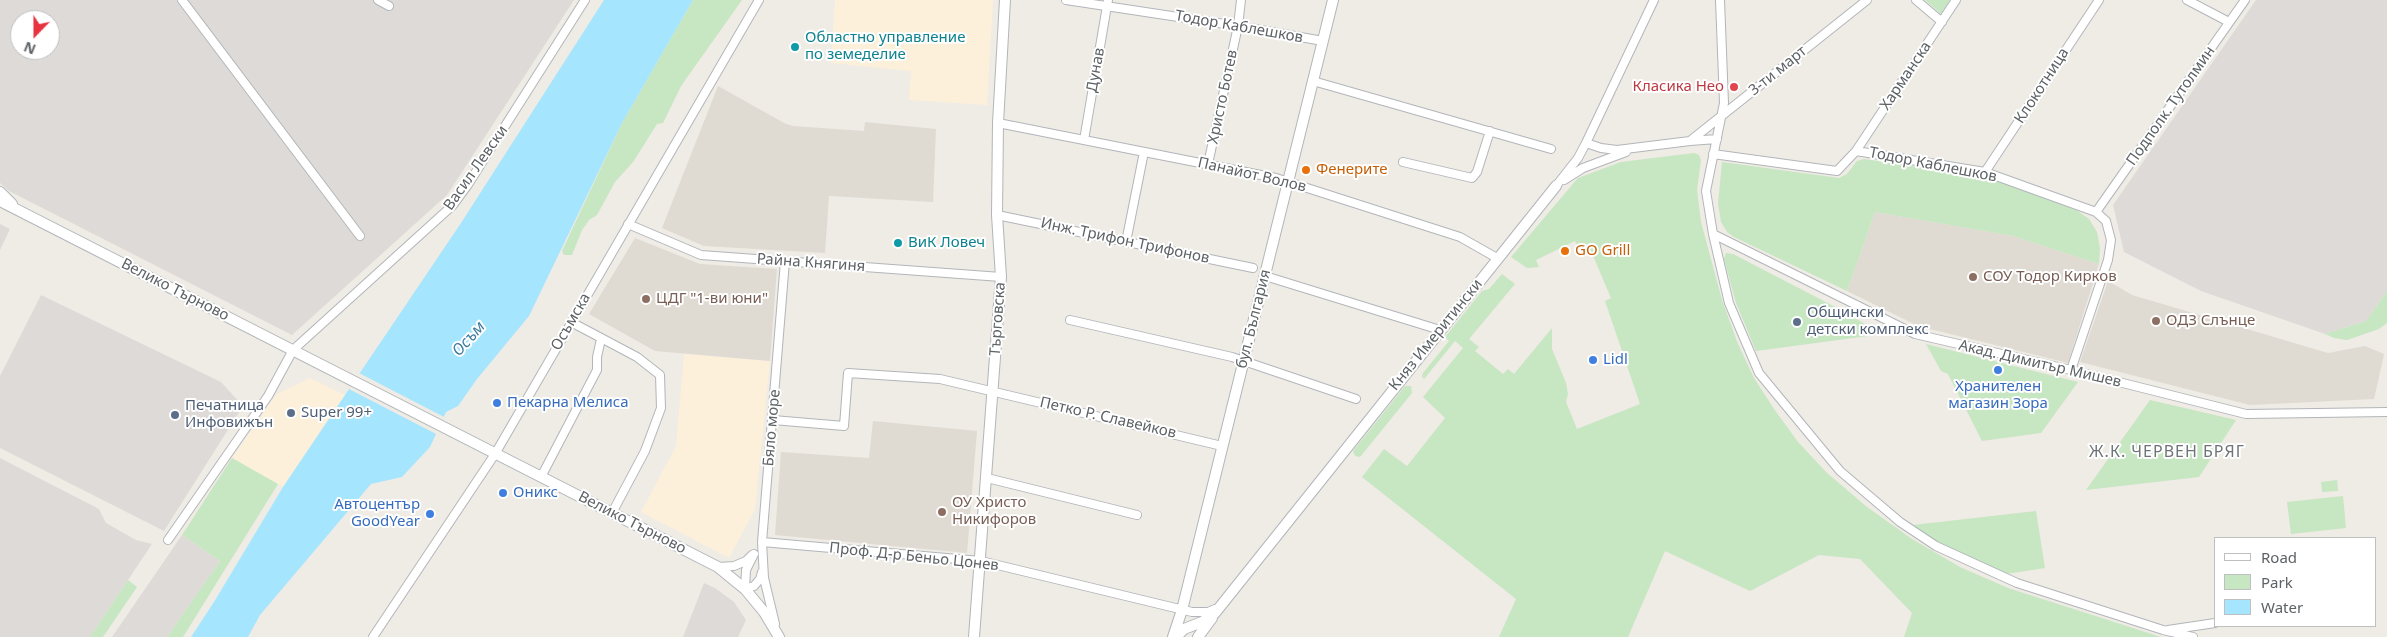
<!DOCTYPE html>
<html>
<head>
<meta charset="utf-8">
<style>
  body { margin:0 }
  #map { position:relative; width:2387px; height:637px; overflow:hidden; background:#efebe5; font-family:"Noto Sans",sans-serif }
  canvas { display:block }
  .legend { position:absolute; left:2214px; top:537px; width:162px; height:90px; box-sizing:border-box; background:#fff; border:1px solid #bec0c1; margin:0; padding:6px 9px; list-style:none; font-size:15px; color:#5d6265 }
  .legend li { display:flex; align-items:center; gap:10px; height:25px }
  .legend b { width:25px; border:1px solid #bec0c1 }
  .north { position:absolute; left:10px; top:10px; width:50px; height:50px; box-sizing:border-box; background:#fff; border:1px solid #bec0c1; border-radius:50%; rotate:202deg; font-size:14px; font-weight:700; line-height:20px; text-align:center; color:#5d6265 }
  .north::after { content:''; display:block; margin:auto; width:18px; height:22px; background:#e73240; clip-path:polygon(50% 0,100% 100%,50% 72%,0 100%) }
</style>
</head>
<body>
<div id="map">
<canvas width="2387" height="637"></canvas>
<ul class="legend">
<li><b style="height:6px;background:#fff"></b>Road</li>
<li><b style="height:14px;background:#c7e6c2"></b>Park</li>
<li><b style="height:14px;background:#a6e5fe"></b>Water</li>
</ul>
<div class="north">N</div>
</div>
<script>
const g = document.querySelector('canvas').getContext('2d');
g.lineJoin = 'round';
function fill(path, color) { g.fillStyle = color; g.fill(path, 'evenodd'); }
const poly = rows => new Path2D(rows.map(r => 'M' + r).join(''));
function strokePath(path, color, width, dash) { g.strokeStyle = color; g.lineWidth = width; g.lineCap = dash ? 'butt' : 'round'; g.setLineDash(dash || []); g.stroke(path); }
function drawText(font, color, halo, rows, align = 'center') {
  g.font = font + ' "Noto Sans",sans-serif'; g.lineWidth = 4; g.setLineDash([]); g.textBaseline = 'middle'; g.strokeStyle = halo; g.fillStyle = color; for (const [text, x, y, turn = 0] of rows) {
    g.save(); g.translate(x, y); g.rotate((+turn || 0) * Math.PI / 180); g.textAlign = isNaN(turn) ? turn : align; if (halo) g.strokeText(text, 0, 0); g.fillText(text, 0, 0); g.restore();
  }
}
fill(poly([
  [835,0,993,0,987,105,909,100,911,71,831,63],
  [684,354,770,361,755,509,729,558,641,512,676,446],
  [310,378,345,395,283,487,232,458,277,394]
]), '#fdf0db');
fill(poly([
  [0,0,574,0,447,195,292,335,9,191,0,183],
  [20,20,50,20,50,50,20,50],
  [2256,0,2387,0,2387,291,2366,321,2325,334,2201,291,2124,252,2113,205],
  [0,224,10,229,0,250],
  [41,295,221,382,243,406,164,531,0,448,0,376],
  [0,458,99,509,106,523,136,540,152,544,90,637,0,637],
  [182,535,220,561,167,637,112,637],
  [704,583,715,588,734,602,746,620,738,637,683,637]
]), '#dedad7');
fill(poly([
  [718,86,786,124,793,126,864,131,865,122,936,129,933,202,829,196,825,253,704,246,662,228],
  [1875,212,2013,236,2099,264,2068,363,1918,326,1847,291],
  [635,238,700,264,777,269,770,361,655,351,589,314],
  [2108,281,2132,295,2328,353,2365,346,2384,354,2374,399,2250,405,2080,362],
  [873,421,977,431,967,553,775,535,781,452,869,458]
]), '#dfdbd3');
fill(poly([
  [693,0,742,0,681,86,663,123,657,124,633,162,615,182,597,215,589,220,582,230,572,255,564,255,562,251,622,123],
  [1925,0,1950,0,1941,14],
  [1694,153,1699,155,1701,160,1697,190,1701,222,1722,300,1738,344,1754,378,1774,409,1798,442,1827,473,1867,507,1912,539,1960,567,2008,588,2161,637,1904,637,1912,613,1860,559,1819,555,1750,591,1665,551,1628,637,1499,637,1516,599,1362,477,1384,449,1407,466,1445,418,1423,397,1463,348,1455,341,1424,379,1422,376,1423,373,1449,341,1445,337,1482,291,1489,289,1502,274,1515,284,1469,339,1479,347,1475,351,1503,374,1508,369,1514,374,1552,328,1552,349,1566,383,1568,394,1566,402,1577,429,1640,404,1605,301,1611,298,1591,251,1582,255,1575,241,1536,260,1539,267,1527,268,1511,257,1578,178,1621,162],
  [1864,159,1984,176,2076,210,2089,219,2097,232,2100,248,2099,264,2013,236,1875,212,1847,291,1734,237,1727,232,1721,222,1718,204,1722,162,1839,178,1847,174,1857,161],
  [1726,253,1733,254,1843,311,1865,324,1868,336,1756,351,1736,303,1724,259],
  [2387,291,2387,323,2379,329,2347,340,2334,338,2325,334,2366,321],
  [1926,344,2078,382,2041,433,1982,441,1948,374,1941,371],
  [1405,386,1411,386,1412,393,1360,457,1355,456,1353,451],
  [2150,400,2236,420,2199,477,2086,490],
  [232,458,278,484,183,637,167,637,220,561,182,535],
  [2337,480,2338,491,2322,492,2321,482],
  [2343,496,2346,528,2291,534,2287,502],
  [2036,511,2045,568,2006,574,1935,541,1913,525],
  [128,580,137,587,103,637,90,637]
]), '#c7e6c2');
fill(poly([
  [604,0,693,0,622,123,529,316,477,379,458,406,446,412,430,447,402,477,371,484,260,615,248,637,191,637,214,602,283,487,461,223]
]), '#a6e5fe');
fill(poly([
  [357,372,446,418,438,435,347,388]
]), '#efebe5');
const minor = poly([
  [182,0,360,236],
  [378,0,389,6],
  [1066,0,1238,26,1323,41],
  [1720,0,1724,103,1706,191,1713,234,1729,303,1759,373,1840,471,1900,522,1936,546,2017,583,2163,630,2193,637],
  [1916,0,1942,22],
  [2187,0,2229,22],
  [1313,81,1551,149],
  [998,123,1276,178,1460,237,1497,258],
  [1084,140,1108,0],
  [1690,141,1717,139],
  [1586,143,1601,148,1617,150,1690,141,1867,0],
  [1856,151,1956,0],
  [1713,154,1837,171,1856,151,1985,172,2096,212,2106,221,2111,240,2108,260,2071,370],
  [1403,162,1472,178,1477,172,1490,131],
  [1208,164,1238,26,1241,0],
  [1985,172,2099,0],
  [1564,180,1583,168,1626,152],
  [1556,186,1578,158,1586,143,1654,0],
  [2096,212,2245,0],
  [997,215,1253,268],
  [628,224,701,255,1001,277],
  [1713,234,1915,334,2071,370,2246,414,2387,412],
  [1126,242,1144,152],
  [1265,276,1440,330],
  [1070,320,1232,357,1356,399],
  [571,322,637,357,660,375,661,408,645,451,612,513],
  [773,420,844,426,848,373,940,379,1222,446],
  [541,477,597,370,597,357,601,339],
  [987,478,1137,515],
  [168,540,268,396,293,350,453,205,467,186,585,0],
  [762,542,981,561,1192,612,1208,612,1215,609],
  [754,554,746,570,745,589,754,586,760,579,762,572],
  [718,567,734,566,746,561,752,555],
  [775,624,764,578,762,542,785,261],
  [2168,630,2215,623],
  [373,637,495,454,759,0]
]);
const tertiary = poly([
  [0,192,12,204],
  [0,201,718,567,745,589,764,612,779,637],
  [974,637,1001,277,997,215,998,123,1005,0],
  [1173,637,1182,610,1333,0],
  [1176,637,1184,629,1202,622,1215,613,1556,186],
  [1198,637,1212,618]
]);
strokePath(minor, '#b2b6ba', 10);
strokePath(tertiary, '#b2b6ba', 12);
strokePath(minor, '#fff', 8);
strokePath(tertiary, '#fff', 10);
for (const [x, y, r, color] of [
  [795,47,5,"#0f9aa8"],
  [1734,87,5,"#e0444e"],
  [1306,170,5,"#e8710a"],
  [898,243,5,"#0f9aa8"],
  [1565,251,5,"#e8710a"],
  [1973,277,5,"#8d6e63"],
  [646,299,5,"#8d6e63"],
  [2156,321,5,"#8d6e63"],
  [1797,322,5,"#5c6f8a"],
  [1593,360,5,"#3f7fe0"],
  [1998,370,5,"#3f7fe0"],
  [497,403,5,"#3f7fe0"],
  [291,413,5,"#5c6f8a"],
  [175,415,5,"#5c6f8a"],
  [503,493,5,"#3f7fe0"],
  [942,512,5,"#8d6e63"],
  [430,514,5,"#3f7fe0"]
]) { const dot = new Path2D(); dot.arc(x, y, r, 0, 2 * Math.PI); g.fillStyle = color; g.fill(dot); strokePath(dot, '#fff', 2); }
drawText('15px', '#5d6265', '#fff', [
  ["Тодор Каблешков",1239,27,10],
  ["Дунав",1096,70,-80],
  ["3-ти март",1778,71,-39],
  ["Харманска",1906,76,-56],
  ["Клокотница",2042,86,-57],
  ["Христо Ботев",1223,97,-78],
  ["Подполк. Тутолмин",2171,106,-55],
  ["Тодор Каблешков",1933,165,11],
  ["Васил Левски",476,168,-55],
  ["Панайот Волов",1252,175,13],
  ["Инж. Трифон Трифонов",1125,241,12],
  ["Райна Княгиня",811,263,4],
  ["Велико Търново",175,290,27],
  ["Търговска",998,319,-86],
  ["бул. България",1254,319,-76],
  ["Осъмска",571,322,-60],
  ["Княз Имеритински",1436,335,-51],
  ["Акад. Димитър Мишев",2040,364,13],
  ["Петко Р. Славейков",1108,418,13],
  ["Бяло море",772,428,-85],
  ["Велико Търново",632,523,27],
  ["Проф. Д-р Беньо Цонев",914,557,6]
]);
drawText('15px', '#0d838f', '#fff', [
  ["Областно управление",805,38],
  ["по земеделие",805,55],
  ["ВиК Ловеч",908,243]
], 'left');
drawText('15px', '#be3a42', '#fff', [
  ["Класика Нео",1724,87]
], 'right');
drawText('15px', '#c56008', '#fff', [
  ["Фенерите",1316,170],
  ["GO Grill",1575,251]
], 'left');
drawText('15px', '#785e54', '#fff', [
  ["СОУ Тодор Кирков",1983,277],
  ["ЦДГ \"1-ви юни\"",656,299],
  ["ОДЗ Слънце",2166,321],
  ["ОУ Христо",952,503],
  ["Никифоров",952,520]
], 'left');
drawText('15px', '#4e5e75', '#fff', [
  ["Общински",1807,313],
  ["детски комплекс",1807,330],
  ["Печатница",185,406],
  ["Инфовижън",185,423],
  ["Super 99+",301,413]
], 'left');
drawText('15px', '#366cbe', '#fff', [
  ["Lidl",1603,360],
  ["Хранителен",1998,387,"center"],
  ["магазин Зора",1998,404,"center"],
  ["Пекарна Мелиса",507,403],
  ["Оникс",513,493],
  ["Автоцентър",420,505,"right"],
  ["GoodYear",420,522,"right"]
], 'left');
drawText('italic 16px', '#3c7b9f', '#fff', [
  ["Осъм",469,339,-48]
]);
g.letterSpacing = '1px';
drawText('16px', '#6e7477', '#fff', [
  ["Ж.К. ЧЕРВЕН БРЯГ",2167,452]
]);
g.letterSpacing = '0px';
</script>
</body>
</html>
